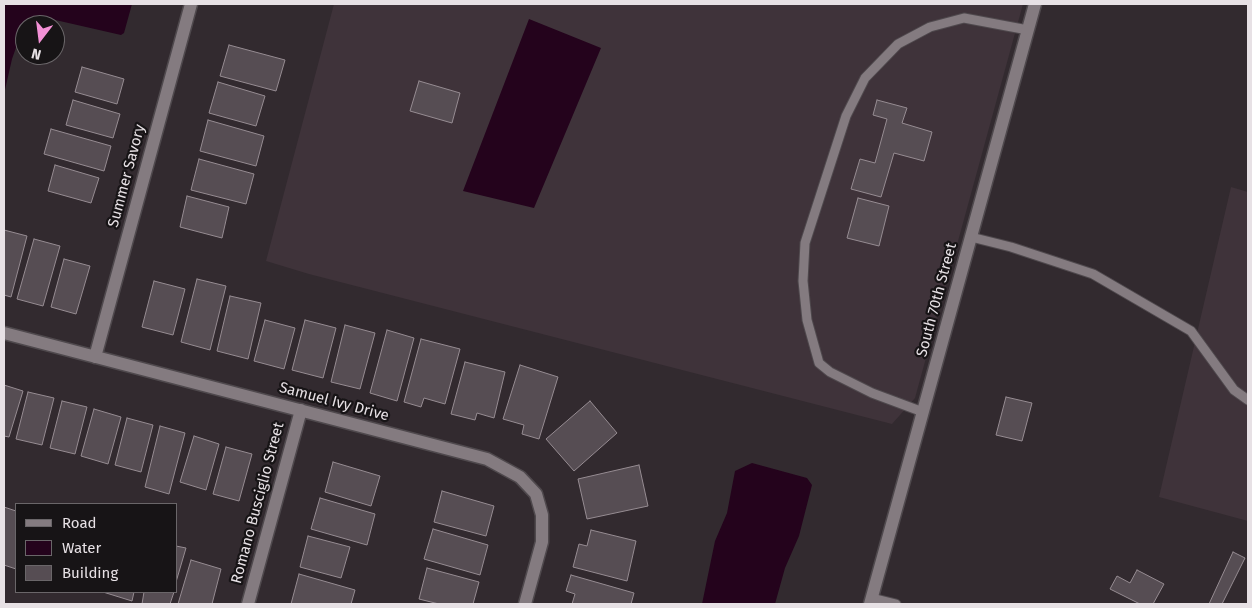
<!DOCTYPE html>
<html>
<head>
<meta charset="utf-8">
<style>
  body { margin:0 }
  #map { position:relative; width:1252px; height:608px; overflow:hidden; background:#322a2f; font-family:"Fira Sans",sans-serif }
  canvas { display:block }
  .frame { position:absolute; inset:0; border:5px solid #e7e1e5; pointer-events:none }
  .legend { position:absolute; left:15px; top:503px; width:162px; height:90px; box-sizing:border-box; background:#171416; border:1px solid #6a6669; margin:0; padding:6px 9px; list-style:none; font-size:15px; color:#e7e1e5 }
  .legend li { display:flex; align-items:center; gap:10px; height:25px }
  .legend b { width:25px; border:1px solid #6a6669 }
  .north { position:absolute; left:15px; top:15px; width:50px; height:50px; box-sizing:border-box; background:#171416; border:1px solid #6a6669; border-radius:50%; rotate:195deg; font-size:14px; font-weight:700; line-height:20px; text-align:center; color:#e7e1e5 }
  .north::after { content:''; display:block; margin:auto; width:18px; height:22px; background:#f391d6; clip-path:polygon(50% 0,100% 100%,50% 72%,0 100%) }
</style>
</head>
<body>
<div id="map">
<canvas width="1252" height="608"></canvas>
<div class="frame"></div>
<ul class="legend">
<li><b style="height:6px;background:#847b80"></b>Road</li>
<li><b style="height:14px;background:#24031c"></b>Water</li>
<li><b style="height:14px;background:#564d53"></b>Building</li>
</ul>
<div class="north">N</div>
</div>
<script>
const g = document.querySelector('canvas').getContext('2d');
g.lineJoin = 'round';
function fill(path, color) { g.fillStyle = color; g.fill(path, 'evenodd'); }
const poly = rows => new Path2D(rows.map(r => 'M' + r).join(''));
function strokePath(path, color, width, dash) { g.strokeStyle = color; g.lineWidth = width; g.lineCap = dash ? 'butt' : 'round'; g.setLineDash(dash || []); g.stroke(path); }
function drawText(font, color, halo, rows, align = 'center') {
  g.font = font + ' "Fira Sans",sans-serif'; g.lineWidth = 4.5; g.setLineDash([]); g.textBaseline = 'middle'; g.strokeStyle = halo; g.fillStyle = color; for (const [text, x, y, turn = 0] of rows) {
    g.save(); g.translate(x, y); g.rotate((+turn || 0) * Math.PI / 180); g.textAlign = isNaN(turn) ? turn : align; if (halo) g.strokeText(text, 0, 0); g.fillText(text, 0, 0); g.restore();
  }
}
fill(poly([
  [334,4,1023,4,915,398,892,424,309,274,266,261],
  [1231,187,1248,192,1248,521,1159,497]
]), '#3f333a');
fill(poly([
  [4,4,132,4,124,33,121,35,51,19,25,25,25,32,19,39,12,59,4,94],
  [529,19,601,48,534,208,463,191],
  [752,463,807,478,812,485,799,536,785,568,775,604,702,604,715,541,727,513,735,471]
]), '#24031c');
const building = poly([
  [229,45,285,60,276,91,220,76,229,45],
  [82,67,124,79,117,104,75,92,82,67],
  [419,81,460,93,452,123,410,111,419,81],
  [218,82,265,96,256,126,209,113,218,82],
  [73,100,120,114,113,138,66,125,73,100],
  [877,100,907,108,902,123,932,132,924,161,894,153,881,197,851,189,860,159,875,163,887,119,873,115,877,100],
  [208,120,264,136,256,166,200,151,208,120],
  [51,129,111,146,104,171,44,154,51,129],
  [199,159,254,174,246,204,191,190,199,159],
  [55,165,99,178,91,203,48,191,55,165],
  [187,196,229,207,222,238,180,227,187,196],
  [858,198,889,206,879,246,847,238,858,198],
  [4,230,27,236,11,297,4,295,4,230],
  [34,239,60,246,43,306,17,299,34,239],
  [64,259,90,266,76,314,51,307,64,259],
  [197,279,226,286,210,350,181,342,197,279],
  [154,281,185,289,173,335,142,327,154,281],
  [230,296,261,303,248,359,217,351,230,296],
  [265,320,295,328,284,369,254,361,265,320],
  [305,320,336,328,323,378,292,370,305,320],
  [345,325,375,333,360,389,331,382,345,325],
  [387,330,414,338,397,401,370,393,387,330],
  [421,339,460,349,445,404,424,398,421,407,404,402,421,339],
  [465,362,505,372,494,418,477,413,475,420,451,414,465,362],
  [520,365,558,377,539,439,522,434,524,425,503,419,520,365],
  [4,385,23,391,9,437,4,436,4,385],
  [28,392,54,398,42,445,16,439,28,392],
  [1006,397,1032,403,1022,441,996,435,1006,397],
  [62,401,87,407,75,454,50,448,62,401],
  [590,401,617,433,574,471,546,439,590,401],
  [94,409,121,417,108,464,81,456,94,409],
  [127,418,153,425,141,472,115,465,127,418],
  [160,426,185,433,169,494,145,487,160,426],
  [194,436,219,444,206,490,180,482,194,436],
  [226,447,252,454,239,501,213,494,226,447],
  [333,462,380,476,371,506,325,492,333,462],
  [639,465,648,506,587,519,578,479,639,465],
  [442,491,494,506,486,536,434,522,442,491],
  [320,498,375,514,367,545,311,529,320,498],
  [4,507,16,511,16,569,4,565,4,507],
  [433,529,488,545,480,575,424,559,433,529],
  [591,530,636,541,627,581,573,567,579,544,587,546,591,530],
  [308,536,350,547,341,578,300,567,308,536],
  [176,546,186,548,176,582,176,546],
  [1233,552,1245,558,1222,604,1209,604,1233,552],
  [191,560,221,569,212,604,178,604,191,560],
  [427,568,479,582,473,604,439,604,419,599,427,568],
  [1137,570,1164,584,1153,604,1140,604,1110,589,1117,576,1130,583,1137,570],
  [299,574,355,590,351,604,291,604,299,574],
  [571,575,634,593,631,604,572,604,575,594,566,591,571,575],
  [103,592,134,592,132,601,103,592],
  [144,592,174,592,170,604,142,604,144,592]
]);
fill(building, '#564d53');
strokePath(building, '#968c92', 1);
const lane = poly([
  [971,237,1011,247,1093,274,1191,331,1234,390,1248,400],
  [923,412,872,393,830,372,819,363,807,320,803,281,805,243,846,116,865,78,898,44,930,27,964,18,1028,30],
  [872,598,896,604]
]);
const street = poly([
  [4,333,487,459,520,477,536,494,542,515,542,542,525,604],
  [95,357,191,4],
  [248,604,301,410],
  [870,604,1035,4]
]);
strokePath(lane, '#4f494d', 11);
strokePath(street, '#4f494d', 15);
strokePath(lane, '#847b80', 9);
strokePath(street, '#847b80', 12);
drawText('15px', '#e7e1e5', '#171416', [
  ["Summer Savory",127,176,-75],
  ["South 70th Street",937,300,-75],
  ["Samuel Ivy Drive",334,402,15],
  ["Romano Busciglio Street",258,503,-75]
]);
</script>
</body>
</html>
